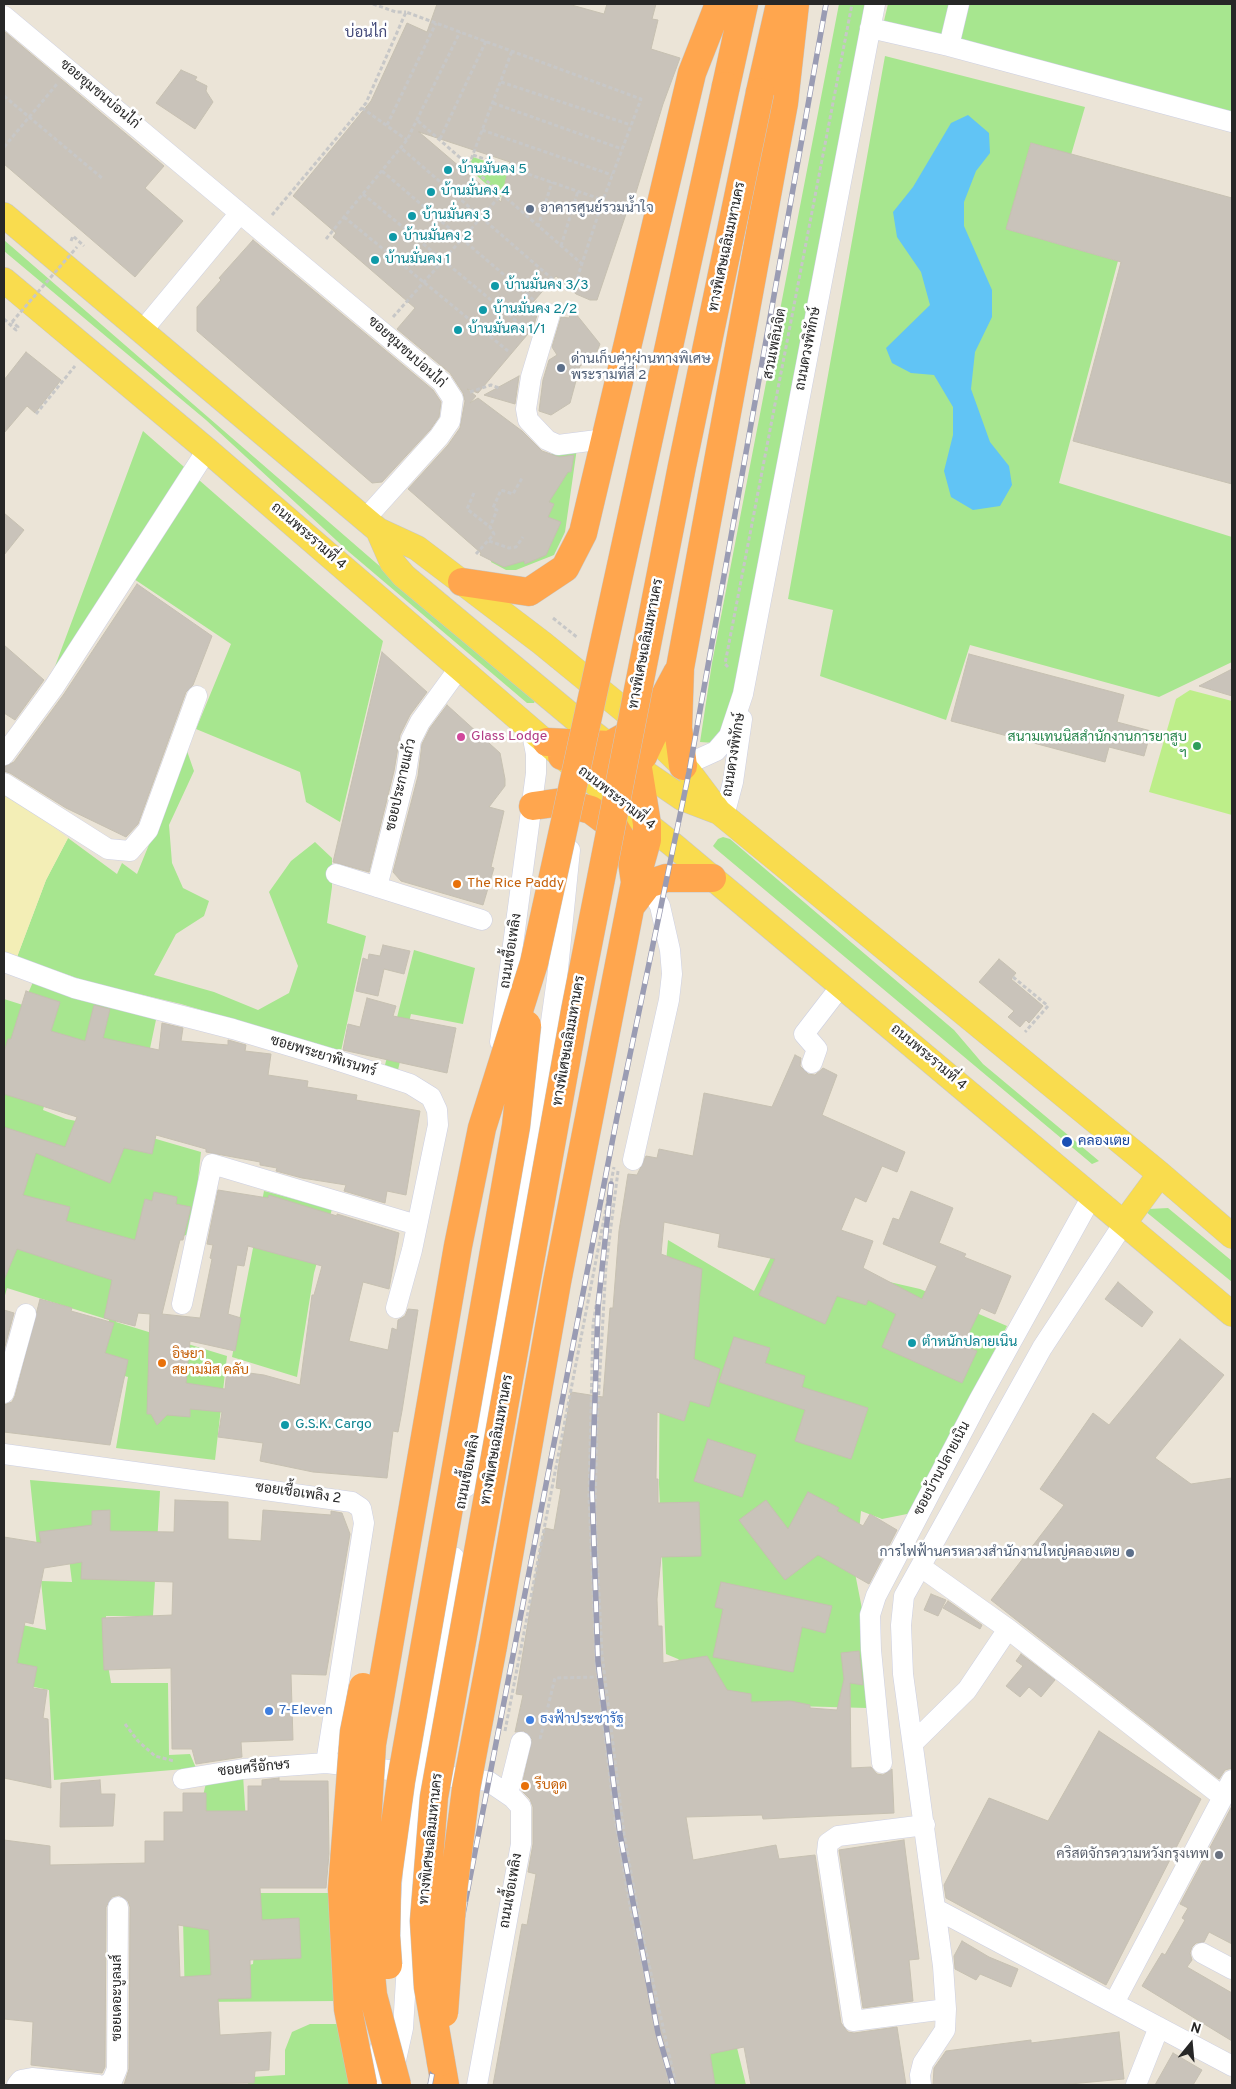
<!DOCTYPE html>
<html>
<head>
<meta charset="utf-8">
<style>
  body { margin:0 }
  #map { position:relative; width:1236px; height:2089px; overflow:hidden; background:#ebe4d7; font-family:Overpass,sans-serif }
  canvas { display:block }
  .frame { position:absolute; inset:0; border:5px solid #272727; pointer-events:none }
  .north { position:absolute; left:1166px; top:2019px; width:50px; height:50px; -webkit-text-stroke:4px #fff; paint-order:stroke; rotate:17deg; font-size:14px; font-weight:700; line-height:20px; text-align:center; color:#272727 }
  .north::after { content:''; display:block; margin:auto; width:18px; height:22px; background:#272727; clip-path:polygon(50% 0,100% 100%,50% 72%,0 100%) }
</style>
</head>
<body>
<div id="map">
<canvas width="1236" height="2089"></canvas>
<div class="frame"></div>
<div class="north">N</div>
</div>
<script>
const g = document.querySelector('canvas').getContext('2d');
g.lineJoin = 'round';
function fill(path, color) { g.fillStyle = color; g.fill(path, 'evenodd'); }
const poly = rows => new Path2D(rows.map(r => 'M' + r).join(''));
function strokePath(path, color, width, dash) { g.strokeStyle = color; g.lineWidth = width; g.lineCap = dash ? 'butt' : 'round'; g.setLineDash(dash || []); g.stroke(path); }
function drawText(font, color, halo, rows, align = 'center') {
  g.font = font + ' Overpass,Sarabun,sans-serif'; g.lineWidth = 5; g.setLineDash([]); g.textBaseline = 'middle'; g.strokeStyle = halo; g.fillStyle = color; for (const [text, x, y, turn = 0] of rows) {
    g.save(); g.translate(x, y); g.rotate((+turn || 0) * Math.PI / 180); g.textAlign = isNaN(turn) ? turn : align; if (halo) g.strokeText(text, 0, 0); g.fillText(text, 0, 0); g.restore();
  }
}
fill(poly([
  [839,4,866,4,736,680,725,730,715,743,700,742,712,663],
  [888,4,1232,4,1232,112,884,21],
  [885,56,1085,107,1071,155,1031,143,1007,229,1118,261,1059,483,1232,537,1232,662,1159,697,970,645,946,720,820,676,833,610,788,599],
  [473,157,509,169,501,197,468,168],
  [4,240,535,701,534,703,527,703,349,552,206,420,4,251],
  [143,431,383,641,340,822,306,802,300,772,196,729,231,644,134,579,54,669],
  [577,448,565,532,554,555,516,570,506,570,491,562,495,548,547,486,552,452],
  [187,751,194,771,169,825,172,863,183,888,209,901,204,916,176,934,154,975,214,992,258,1010,289,993,298,966,269,892,291,861,315,842,332,858,332,887,327,923,366,936,341,1051,181,1004,88,982,17,957,46,880,68,838,117,874,122,863,137,874],
  [723,837,730,839,954,1030,983,1064,1099,1161,1092,1164,716,849,713,846,718,839],
  [414,950,475,968,463,1024,411,1014,398,1070,385,1065],
  [33,982,157,1015,144,1077,55,1065,43,1110,66,1119,132,1132,201,1152,192,1234,150,1242,126,1284,116,1322,227,1356,215,1460,116,1448,128,1377,99,1369,109,1320,7,1288,4,1299,4,1229,31,1145,4,1136,4,999,23,1005],
  [264,1191,332,1209,314,1273,297,1377,232,1357],
  [1168,1208,1232,1261,1232,1282,1145,1211,1149,1209],
  [668,1240,754,1291,772,1255,920,1289,1007,1326,912,1513,882,1519,861,1511,855,1573,863,1614,867,1708,721,1704,678,1659,666,1654,659,1484,660,1329],
  [30,1480,160,1491,153,1616,106,1616,108,1665,111,1683,168,1683,169,1755,190,1754,196,1768,54,1780,49,1690,4,1681,4,1621,46,1630,41,1581,72,1582,69,1558,38,1557],
  [243,1775,247,1837,182,1886,206,1783],
  [259,1893,333,1893,339,2001,185,2002,183,1919,213,1917,231,1970,253,1964],
  [310,2024,343,2024,354,2085,247,2085,252,2077,285,2075,285,2050,292,2032],
  [732,2027,746,2085,711,2085,708,2066,712,2046]
]), '#a7e68f');
fill(poly([
  [4,790,68,838,46,880,17,957,4,952]
]), '#f3eeb6');
fill(poly([
  [1190,690,1232,701,1232,815,1149,792,1176,699]
]), '#bdee89');
fill(poly([
  [968,115,989,133,990,153,976,171,964,202,964,226,992,290,992,317,975,352,971,389,990,442,1009,466,1012,485,1000,506,973,510,951,497,944,471,953,435,953,407,934,375,911,373,892,363,886,348,930,305,921,272,897,237,893,212,913,187,951,123]
]), '#61c4f5');
const building = poly([
  [437,4,568,4,604,14,607,4,656,4,652,19,658,20,651,49,680,58,663,104,630,212,627,211,597,300,590,300,576,294,556,276,526,310,538,312,533,328,478,393,467,389,476,396,470,403,478,398,522,431,542,451,559,457,574,455,571,472,568,472,549,502,554,504,548,517,561,522,546,555,525,564,524,561,504,567,480,555,481,553,408,489,448,445,460,428,465,401,463,393,450,373,397,329,415,308,333,237,336,233,293,196,371,101,407,23,427,32,437,4],
  [419,132,510,162,501,202,419,132],
  [4,31,164,166,145,188,183,221,135,277,4,164,4,31],
  [181,70,197,77,195,80,207,86,206,91,213,102,195,129,156,103,181,70],
  [1031,143,1232,198,1232,484,1073,441,1121,262,1006,229,1031,143],
  [253,240,433,390,441,402,439,417,430,430,382,482,372,483,197,331,197,307,221,280,219,278,253,240],
  [572,309,600,344,596,354,580,366,570,403,551,415,539,411,543,380,549,360,557,355,552,347,561,317,569,318,572,309],
  [26,352,61,380,35,413,27,406,4,433,4,380,26,352],
  [519,376,515,404,484,395,519,376],
  [4,513,24,530,4,555,4,513],
  [137,584,212,636,193,685,186,692,138,824,126,837,66,808,10,773,4,771,4,767,14,762,64,694,137,584],
  [4,645,44,680,15,720,4,713,4,645],
  [382,652,427,692,410,715,400,735,394,771,369,872,333,862,382,652],
  [969,654,1124,695,1117,722,1151,731,1144,756,1109,747,1105,762,951,721,969,654],
  [1232,669,1232,696,1199,686,1232,669],
  [447,705,500,753,505,779,505,786,489,807,504,811,491,867,494,868,483,905,401,881,393,872,418,776,422,744,430,728,447,705],
  [383,945,410,951,404,974,384,969,378,996,356,991,363,958,368,960,369,954,380,956,383,945],
  [999,959,1016,973,1011,979,1043,1006,1029,1023,1026,1020,1020,1027,1008,1017,1014,1011,979,982,999,959],
  [26,991,60,1002,51,1031,85,1041,94,1005,110,1009,103,1038,159,1050,162,1023,183,1028,181,1041,228,1045,228,1040,246,1045,245,1051,271,1054,268,1075,308,1081,307,1087,357,1095,356,1100,420,1111,406,1195,387,1191,385,1203,344,1191,346,1185,302,1178,276,1171,277,1168,260,1165,260,1162,206,1152,206,1149,156,1135,152,1154,124,1148,110,1183,36,1153,23,1195,70,1207,66,1221,135,1240,145,1199,152,1201,154,1192,177,1197,176,1204,191,1207,183,1240,180,1240,162,1314,200,1318,212,1259,210,1258,213,1245,207,1244,218,1190,268,1198,269,1195,337,1216,337,1214,399,1233,389,1289,363,1282,349,1341,388,1350,392,1328,397,1330,398,1320,405,1316,408,1309,418,1310,402,1411,398,1432,393,1431,387,1478,313,1472,260,1461,263,1443,218,1437,222,1412,190,1409,190,1417,167,1415,157,1425,151,1414,147,1414,150,1314,138,1313,135,1326,104,1318,112,1280,17,1249,4,1280,4,1127,65,1147,77,1117,4,1094,4,1052,8,1039,11,1039,26,991],
  [248,1246,322,1266,314,1295,312,1295,300,1385,264,1375,227,1370,225,1389,186,1383,190,1341,235,1351,241,1318,228,1314,237,1265,244,1266,248,1246],
  [367,998,396,1006,393,1016,456,1028,447,1073,343,1050,348,1024,360,1027,367,998],
  [795,1055,801,1058,800,1066,808,1074,815,1075,823,1068,837,1075,822,1115,905,1152,897,1172,882,1166,866,1202,855,1197,841,1230,873,1241,863,1268,922,1299,937,1266,883,1244,893,1218,899,1220,911,1191,953,1208,939,1243,966,1254,964,1257,1011,1276,995,1314,981,1308,963,1345,977,1351,962,1383,882,1347,896,1314,868,1300,866,1305,837,1296,825,1324,759,1295,775,1259,718,1247,720,1234,664,1222,661,1254,702,1269,694,1359,720,1369,709,1407,690,1401,684,1421,657,1412,656,1479,658,1479,658,1503,699,1502,701,1556,661,1557,657,1599,658,1626,662,1626,663,1663,707,1656,727,1690,751,1694,751,1702,791,1701,810,1705,810,1708,837,1710,844,1679,841,1653,859,1651,863,1685,850,1683,851,1768,871,1767,877,1774,883,1775,892,1769,894,1813,763,1819,762,1815,686,1817,693,1860,776,1845,779,1859,815,1855,841,2023,848,2032,854,2033,897,2027,906,2085,751,2085,744,2047,710,2054,715,2085,493,2085,522,1924,527,1925,536,1874,528,1872,533,1844,533,1807,530,1799,521,1790,532,1739,524,1731,515,1732,523,1695,516,1694,541,1544,545,1528,554,1530,561,1489,556,1488,558,1469,571,1392,603,1397,610,1308,613,1308,619,1231,628,1174,637,1175,646,1156,657,1158,659,1149,693,1156,704,1093,772,1107,795,1055],
  [1118,1282,1153,1312,1142,1327,1105,1299,1118,1282],
  [40,1299,72,1308,71,1311,114,1323,105,1353,128,1360,110,1445,4,1432,4,1405,12,1402,15,1396,40,1299],
  [4,1310,14,1313,4,1350,4,1310],
  [734,1337,770,1348,765,1363,805,1376,802,1387,868,1408,851,1459,795,1441,805,1410,719,1382,734,1337],
  [1180,1339,1224,1375,1155,1458,1191,1484,1232,1478,1232,1768,1225,1770,1219,1779,991,1600,1064,1505,1040,1489,1093,1413,1109,1425,1180,1339],
  [708,1439,756,1455,742,1497,694,1481,708,1439],
  [808,1492,839,1508,837,1511,863,1526,870,1514,897,1530,869,1584,818,1555,785,1580,739,1520,766,1500,788,1529,808,1492],
  [175,1500,228,1502,228,1539,261,1541,263,1510,331,1515,331,1511,342,1513,350,1534,326,1675,291,1674,293,1740,241,1742,242,1757,196,1764,192,1749,172,1749,171,1668,104,1670,102,1618,172,1615,173,1582,81,1579,82,1562,44,1568,33,1624,25,1622,17,1663,37,1667,33,1688,47,1690,43,1718,48,1719,51,1788,4,1778,4,1537,41,1543,39,1532,92,1525,92,1511,110,1510,110,1531,174,1532,175,1500],
  [721,1582,832,1606,825,1633,802,1627,793,1672,713,1657,723,1609,715,1607,721,1582],
  [931,1594,946,1600,938,1616,924,1610,931,1594],
  [948,1601,982,1625,980,1629,943,1608,948,1601],
  [1021,1654,1055,1680,1041,1697,1029,1687,1020,1697,1006,1686,1023,1666,1016,1661,1021,1654],
  [1099,1731,1201,1799,1106,1985,946,1898,944,1885,989,1798,1048,1821,1099,1731],
  [279,1778,279,1781,328,1781,329,1854,326,1888,260,1888,262,1920,299,1918,301,1958,250,1960,251,1998,218,1999,220,2035,271,2032,269,2070,255,2071,254,2083,124,2085,129,2069,130,1907,128,1901,119,1895,112,1897,106,1907,105,2067,102,2073,31,2065,33,2022,4,2019,4,1840,50,1846,50,1865,145,1863,145,1841,164,1841,164,1812,183,1812,183,1793,206,1793,206,1811,248,1811,248,1786,262,1786,262,1780,279,1778],
  [178,1925,209,1930,211,1975,180,1977,178,1925],
  [100,1780,101,1794,115,1794,113,1826,60,1827,61,1783,100,1780],
  [1232,1806,1232,1944,1209,1932,1204,1942,1196,1943,1192,1947,1190,1953,1192,1960,1187,1967,1232,1993,1232,2041,1142,1986,1162,1953,1165,1955,1185,1920,1182,1918,1188,1908,1180,1904,1232,1806],
  [904,1840,919,1959,909,1960,913,2001,863,2008,839,1850,904,1840],
  [962,1941,989,1957,1018,1969,1011,1987,980,1974,976,1980,955,1969,954,1956,962,1941],
  [1119,2032,1124,2079,1059,2085,933,2085,934,2068,946,2051,1031,2040,1031,2043,1119,2032],
  [1173,2053,1202,2070,1193,2085,1155,2085,1173,2053]
]);
fill(building, '#c9c3ba');
strokePath(building, '#c6c0b1', 1);
const minor = poly([
  [4,16,442,382,453,399,450,421,439,437,366,518],
  [870,28,949,46,1232,122],
  [949,46,959,4],
  [550,314,531,377,526,409,528,420,547,440,558,445,605,439],
  [142,331,240,213],
  [4,755,54,687,207,450],
  [683,766,716,751,729,736,743,694,875,4],
  [4,783,108,849,130,851,148,830,197,696],
  [724,816,733,782,742,719],
  [336,874,482,920],
  [377,887,406,773,411,740,420,722,460,667],
  [4,962,74,988,233,1029,330,1058,410,1084,431,1097,437,1110,438,1125,412,1250,396,1308],
  [500,1042,536,773,536,754,531,728],
  [812,1063,817,1049,804,1034,841,986],
  [633,1160,669,1000,672,974,670,950,660,906,648,884],
  [182,1304,212,1164,417,1225],
  [4,1393,26,1314],
  [4,1454,352,1502,361,1508,364,1523,326,1763,488,1781,513,1798,521,1807,521,1844,477,2085],
  [466,1487,530,1172,557,979,570,850],
  [921,1567,1008,1629,1223,1797],
  [913,1743,967,1690,1008,1629],
  [882,1763,871,1650,870,1615,876,1596,979,1400,1092,1196],
  [183,1779,243,1769,326,1763],
  [508,1794,521,1742],
  [925,1825,838,1836,828,1843,827,1852,853,2021,946,2009],
  [936,1909,1232,2066],
  [1202,1953,1232,1969],
  [1114,2003,1232,1780],
  [380,2048,380,2085],
  [394,2069,403,2028,419,1773,454,1557],
  [17,2085,21,2080,32,2078,99,2085],
  [106,2085,112,2081,117,2069,118,1907],
  [921,2085,920,2075,923,2063,945,2030,946,2009,943,1966,903,1674,901,1625,904,1596,1042,1348,1124,1223],
  [1136,2085,1159,2027]
]);
const major = poly([
  [4,215,378,530,417,548,542,643,635,719,689,772,719,812,1160,1174,1232,1236],
  [4,280,207,450,578,770,672,844,1232,1314],
  [378,530,392,562,404,576,579,722,638,768,682,798,719,812],
  [1124,1223,1160,1174]
]);
const highway = poly([
  [726,86,744,4],
  [760,92,780,4],
  [462,582,529,592,565,568,583,533,692,73,719,4],
  [547,742,610,745,644,726,660,705,677,673],
  [562,756,610,769,643,756,653,735,658,712],
  [683,766,678,728,680,668,784,103,795,4],
  [533,806,562,802,591,810,615,828,631,854,635,882],
  [631,906,648,884,666,878,712,878],
  [493,1646,557,1282,635,883,647,840,647,824,638,768],
  [441,2062,445,2085]
]);
strokePath(minor, '#cccfe2', 21);
strokePath(major, '#c7c7c7', 26);
strokePath(highway, '#c7c7c7', 29);
strokePath(poly([
  [373,4,396,12,406,12],
  [501,82,631,125],
  [4,96,102,178],
  [493,103,622,149],
  [362,108,407,140],
  [418,121,582,264],
  [387,125,436,23],
  [482,130,612,175],
  [440,139,486,41],
  [4,147,57,84],
  [473,155,603,200],
  [469,165,512,51],
  [382,171,536,302],
  [363,194,526,329],
  [272,215,366,103,406,12,641,99,603,200,574,288,564,289,401,148],
  [344,217,508,351],
  [538,227,552,182],
  [326,239,407,140,460,32],
  [71,241,73,236,84,246],
  [561,246,578,191],
  [393,317,501,195],
  [4,319,16,330,18,327,12,322],
  [470,392,491,385,499,388],
  [36,414,75,366],
  [474,493,467,509,490,527],
  [489,541,509,548,516,547,523,537],
  [476,554,494,534,490,527,497,510,493,508,501,490,513,494,522,478],
  [553,618,578,638],
  [728,667,725,664,852,4],
  [1013,977,1048,1006,1025,1032],
  [618,1171,606,1266,597,1423,595,1513,602,1654,624,1834,642,1933,676,2085],
  [605,1254,593,1324,589,1496,596,1663,615,1819,631,1912,670,2085],
  [125,1724,138,1741,155,1756,174,1761],
  [505,1731,614,1167],
  [540,1739,555,1678,598,1677]
]), '#c7c7c7', 3, [4, 2.5]);
strokePath(minor, '#fff', 20);
strokePath(major, '#f9dc4e', 25);
strokePath(highway, '#ffa64e', 28);
const rail = poly([
  [611,1184,598,1307,592,1488,598,1661,620,1834,658,2033,673,2085],
  [430,2085,617,1117,689,772,826,4]
]);
strokePath(rail, '#9a9cb3', 5.5);
strokePath(rail, '#fff', 4, [11]);
const highwayBridge = poly([
  [363,1687,354,1732,342,1889,348,2009,363,2085],
  [388,1965,386,1936,387,1882,401,1781,516,1126,527,1025],
  [444,2013,453,1891,466,1789,493,1646],
  [441,2062,428,1987,424,1921,434,1797,575,1011,682,466,760,92],
  [397,2085,373,1995,363,1888,372,1744,458,1246,482,1128,534,963,726,86]
]);
strokePath(highwayBridge, '#c7c7c7', 29, []);
strokePath(poly([
  [12,322,77,247]
]), '#c7c7c7', 3, [4, 2.5]);
strokePath(highwayBridge, '#ffa64e', 28);
for (const [x, y, r, color] of [
  [448,170,5,"#0f9aa8"],
  [431,192,5,"#0f9aa8"],
  [530,209,5,"#5c6f8a"],
  [412,216,5,"#0f9aa8"],
  [393,237,5,"#0f9aa8"],
  [375,260,5,"#0f9aa8"],
  [495,286,5,"#0f9aa8"],
  [483,310,5,"#0f9aa8"],
  [458,330,5,"#0f9aa8"],
  [561,368,5,"#5c6f8a"],
  [461,737,5,"#d1479c"],
  [1197,746,5,"#2e9e5b"],
  [457,884,5,"#e8710a"],
  [1067,1142,6,"#1a4fb4"],
  [912,1343,5,"#0f9aa8"],
  [162,1363,5,"#e8710a"],
  [285,1425,5,"#0f9aa8"],
  [1130,1553,5,"#5c6f8a"],
  [269,1711,5,"#3f7fe0"],
  [530,1720,5,"#3f7fe0"],
  [525,1786,5,"#e8710a"],
  [1219,1855,5,"#6b7280"]
]) { const dot = new Path2D(); dot.arc(x, y, r, 0, 2 * Math.PI); g.fillStyle = color; g.fill(dot); strokePath(dot, '#fff', 2); }
drawText('14px', '#272727', '#fff', [
  ["ซอยชุมชนบ่อนไก่",99,95,40],
  ["ทางพิเศษเฉลิมมหานคร",728,247,-78],
  ["สวนเพลินจิต",776,344,-79],
  ["ถนนดวงพิทักษ์",809,349,-79],
  ["ซอยชุมชนบ่อนไก่",406,353,42],
  ["ถนนพระรามที่ 4",308,537,41],
  ["ทางพิเศษเฉลิมมหานคร",647,644,-79],
  ["ถนนดวงพิทักษ์",735,755,-81],
  ["ซอยประกายแก้ว",402,785,-77],
  ["ถนนพระรามที่ 4",616,799,38],
  ["ถนนเชื้อเพลิง",512,951,-81],
  ["ทางพิเศษเฉลิมมหานคร",570,1041,-80],
  ["ซอยพระยาพิเรนทร์",323,1057,17],
  ["ถนนพระรามที่ 4",928,1058,40],
  ["ทางพิเศษเฉลิมมหานคร",498,1440,-80],
  ["ซอยบ้านปลายเนิน",943,1469,-62],
  ["ถนนเชื้อเพลิง",469,1472,-79],
  ["ซอยเชื้อเพลิง 2",298,1494,8],
  ["ซอยศรีอักษร",254,1769,-6],
  ["ทางพิเศษเฉลิมมหานคร",432,1839,-84],
  ["ถนนเชื้อเพลิง",512,1891,-80],
  ["ซอยเดอะบูลมส์",118,1998,-90]
]);
drawText('14px', '#0d838f', '#fff', [
  ["บ้านมั่นคง 5",458,170],
  ["บ้านมั่นคง 4",441,192],
  ["บ้านมั่นคง 3",422,216],
  ["บ้านมั่นคง 2",403,237],
  ["บ้านมั่นคง 1",385,260],
  ["บ้านมั่นคง 3/3",505,286],
  ["บ้านมั่นคง 2/2",493,310],
  ["บ้านมั่นคง 1/1",468,330],
  ["ตำหนักปลายเนิน",922,1343],
  ["G.S.K. Cargo",295,1425]
], 'left');
drawText('14px', '#4e5e75', '#fff', [
  ["อาคารศูนย์รวมน้ำใจ",540,209],
  ["ด่านเก็บค่าผ่านทางพิเศษ",571,360],
  ["พระรามที่สี่ 2",571,376],
  ["การไฟฟ้านครหลวงสำนักงานใหญ่คลองเตย",1120,1553,"right"]
], 'left');
drawText('14px', '#b23c85', '#fff', [
  ["Glass Lodge",471,737]
], 'left');
drawText('14px', '#27864d', '#fff', [
  ["สนามเทนนิสสำนักงานการยาสูบ",1187,738],
  ["ฯ",1187,754]
], 'right');
drawText('14px', '#c56008', '#fff', [
  ["The Rice Paddy",467,884],
  ["อิษยา",172,1355],
  ["สยามมิส คลับ",172,1371],
  ["รีบดูด",535,1786]
], 'left');
drawText('14px', '#164399', '#fff', [
  ["คลองเตย",1078,1142]
], 'left');
drawText('14px', '#366cbe', '#fff', [
  ["7-Eleven",279,1711],
  ["ธงฟ้าประชารัฐ",540,1720]
], 'left');
drawText('14px', '#5b616d', '#fff', [
  ["คริสตจักรความหวังกรุงเทพ",1209,1855]
], 'right');
drawText('15px', '#454b7a', '#fff', [
  ["บ่อนไก่",366,34]
]);
</script>
</body>
</html>
